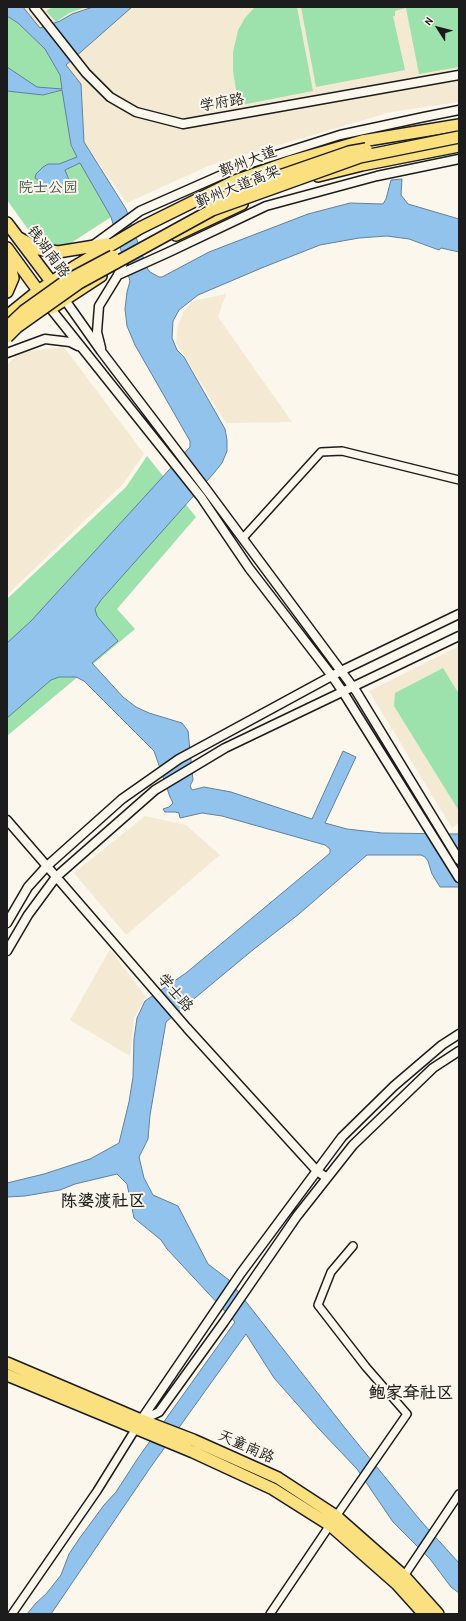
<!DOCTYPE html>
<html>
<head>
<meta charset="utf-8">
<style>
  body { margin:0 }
  #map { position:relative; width:466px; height:1621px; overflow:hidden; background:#fbf7ec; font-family:"Patrick Hand",sans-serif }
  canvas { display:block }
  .frame { position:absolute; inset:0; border:8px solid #1c1c1c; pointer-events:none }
  .north { position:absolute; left:418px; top:8px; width:40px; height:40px; -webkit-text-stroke:3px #fbf7ec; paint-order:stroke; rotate:306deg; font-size:11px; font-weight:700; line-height:16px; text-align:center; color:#1c1c1c }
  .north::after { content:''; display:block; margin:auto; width:14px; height:18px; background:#1c1c1c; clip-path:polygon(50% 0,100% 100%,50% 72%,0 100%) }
</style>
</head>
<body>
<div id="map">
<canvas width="466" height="1621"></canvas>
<div class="frame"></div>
<div class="north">N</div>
</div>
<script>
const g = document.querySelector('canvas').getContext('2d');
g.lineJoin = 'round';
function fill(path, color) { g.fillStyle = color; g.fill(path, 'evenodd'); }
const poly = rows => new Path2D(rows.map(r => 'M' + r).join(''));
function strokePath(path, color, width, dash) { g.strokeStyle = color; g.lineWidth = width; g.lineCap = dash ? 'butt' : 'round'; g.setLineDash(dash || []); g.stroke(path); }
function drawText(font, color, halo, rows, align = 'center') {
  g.font = font + ' "Patrick Hand","LXGW WenKai TC",sans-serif'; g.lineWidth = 4; g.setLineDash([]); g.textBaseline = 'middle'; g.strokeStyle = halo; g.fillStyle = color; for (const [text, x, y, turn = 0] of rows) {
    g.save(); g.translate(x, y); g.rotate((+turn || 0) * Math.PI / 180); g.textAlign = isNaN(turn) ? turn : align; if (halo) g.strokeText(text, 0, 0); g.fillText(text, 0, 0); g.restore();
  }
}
fill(poly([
  [23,7,459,7,459,102,391,112,208,166,127,203,84,142,81,84],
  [226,294,218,317,292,422,226,423,176,343,178,325,184,311,193,301],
  [64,347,144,454,123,484,7,595,7,365,20,352],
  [459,646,459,823,452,828,369,691],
  [145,816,186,825,220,855,126,935,74,873],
  [110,949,146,997,134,1018,130,1056,70,1020]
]), '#f4ead4');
fill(poly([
  [53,7,86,7,69,13,56,22,46,11],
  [255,7,297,7,313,91,241,105,237,97,233,71,233,52,238,30,245,18],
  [301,7,459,7,459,67,419,74,406,8,395,11,395,16,393,16,405,70,316,87],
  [7,16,18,23,45,48,60,75,71,145,111,217,71,243,62,246,51,245,40,241,30,232,7,200],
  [147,456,196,517,117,609,135,629,7,736,7,599,126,487],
  [443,668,459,694,459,811,394,706,395,693]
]), '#9de1ad');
const water = poly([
  [7,7,23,7,40,28,60,21,72,14,93,7,132,7,66,65,81,84,84,142,126,209,147,268,150,272,159,277,162,277,209,252,308,214,350,203,383,204,386,199,391,180,402,179,401,195,408,204,459,219,459,252,441,248,439,250,409,239,387,236,359,238,320,245,264,267,198,295,179,310,173,321,172,338,177,350,184,357,225,429,227,440,227,451,222,463,214,473,101,600,95,609,97,616,118,641,92,663,123,697,136,707,149,713,182,723,188,731,193,780,190,786,192,790,204,787,231,792,312,819,343,751,356,757,325,823,347,829,382,833,459,834,459,887,440,887,432,874,428,861,425,857,421,855,367,855,299,914,254,949,166,1022,150,1115,148,1139,139,1157,144,1178,153,1195,178,1206,208,1264,229,1280,345,1428,420,1520,459,1563,459,1593,451,1587,430,1559,393,1522,357,1469,319,1429,274,1378,246,1334,150,1468,51,1614,27,1614,36,1603,46,1594,61,1575,69,1554,79,1539,104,1505,116,1492,138,1458,235,1322,167,1249,161,1240,134,1218,127,1184,117,1174,75,1184,60,1190,25,1196,7,1197,7,1183,44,1174,90,1159,119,1143,129,1102,133,1077,134,1039,137,1018,145,1001,186,973,323,859,330,853,330,849,325,845,222,816,202,813,180,818,179,813,175,812,165,812,163,809,169,807,173,803,170,797,154,751,84,681,76,677,59,677,51,680,7,718,7,643,31,621,190,447,190,441,135,345,127,326,125,309,127,292,130,281,111,217,80,163,65,170,69,180,58,189,56,187,47,187,41,191,38,187,39,181,35,178,36,174,43,167,48,164,59,164,77,157,71,145,62,90,43,95,7,91,7,67,37,87,62,89,60,75,45,49,18,23,7,16,7,7]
]);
fill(water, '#91c3ed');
strokePath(water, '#628099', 1);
const minor = poly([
  [243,538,321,452,342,451,459,480],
  [404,1576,459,1494],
  [12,1614,97,1491,138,1425],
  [270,1614,330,1525,407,1414,366,1367,318,1305,331,1272,353,1246]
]);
const tertiary = poly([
  [34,7,86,73,110,97,136,112,183,124,459,75],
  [92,246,140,211,242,166,340,135,424,117,459,110],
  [118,275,169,252,266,206,377,176,459,159],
  [65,300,101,351,206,489,341,671,356,691,459,860],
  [51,309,201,497,249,568,332,676,343,692,459,878],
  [101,348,97,332,99,306,118,275,124,261],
  [7,353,45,339,70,342,78,346],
  [7,820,187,1028,317,1171,327,1178],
  [7,923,28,887,47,866,122,799,179,759,341,671,459,614],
  [7,951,28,915,56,877,155,790,225,748,459,636],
  [144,1419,159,1412,224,1322,297,1216,353,1145,433,1068,459,1051],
  [141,1420,241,1273,342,1137,394,1086,442,1045,459,1034]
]);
const primary = poly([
  [318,176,362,165,459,146],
  [7,223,56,288],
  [176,235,242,204],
  [19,238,39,249,58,252,107,244],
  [7,248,42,296],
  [7,292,13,278,7,253],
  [52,308,101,276],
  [7,316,38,291,74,267,140,228,235,181,292,161,362,141,459,125],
  [7,1363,141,1420,193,1440,278,1478,336,1516,404,1576,438,1614],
  [7,1375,193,1452,273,1489,330,1525,397,1584,424,1614]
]);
strokePath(minor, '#1c1c1c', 10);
strokePath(tertiary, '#1c1c1c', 11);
strokePath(primary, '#1c1c1c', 14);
strokePath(minor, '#fbf7ec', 7);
strokePath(tertiary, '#fbf7ec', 8);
strokePath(primary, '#fbe080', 11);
const trunkBridge = poly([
  [213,204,239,190,349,152,366,149],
  [7,327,24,311,66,281,113,256],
  [7,337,17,327,79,283,212,210,360,157,459,137]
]);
strokePath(trunkBridge, '#1c1c1c', 14, []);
strokePath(trunkBridge, '#fbe080', 11);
drawText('15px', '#1c1c1c', '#fbf7ec', [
  ["学府路",222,103,-10],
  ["鄞州大道",248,162,-21],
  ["鄞州大道高架",238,187,-22],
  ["钱湖南路",48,252,53],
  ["学士路",175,993,49],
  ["天童南路",246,1447,24]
]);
drawText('15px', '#435748', '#fbf7ec', [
  ["院士公园",48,188]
]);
drawText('bold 17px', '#1c1c1c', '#fbf7ec', [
  ["陈婆渡社区",103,1201],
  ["鲍家耷社区",411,1393]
]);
</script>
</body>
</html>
